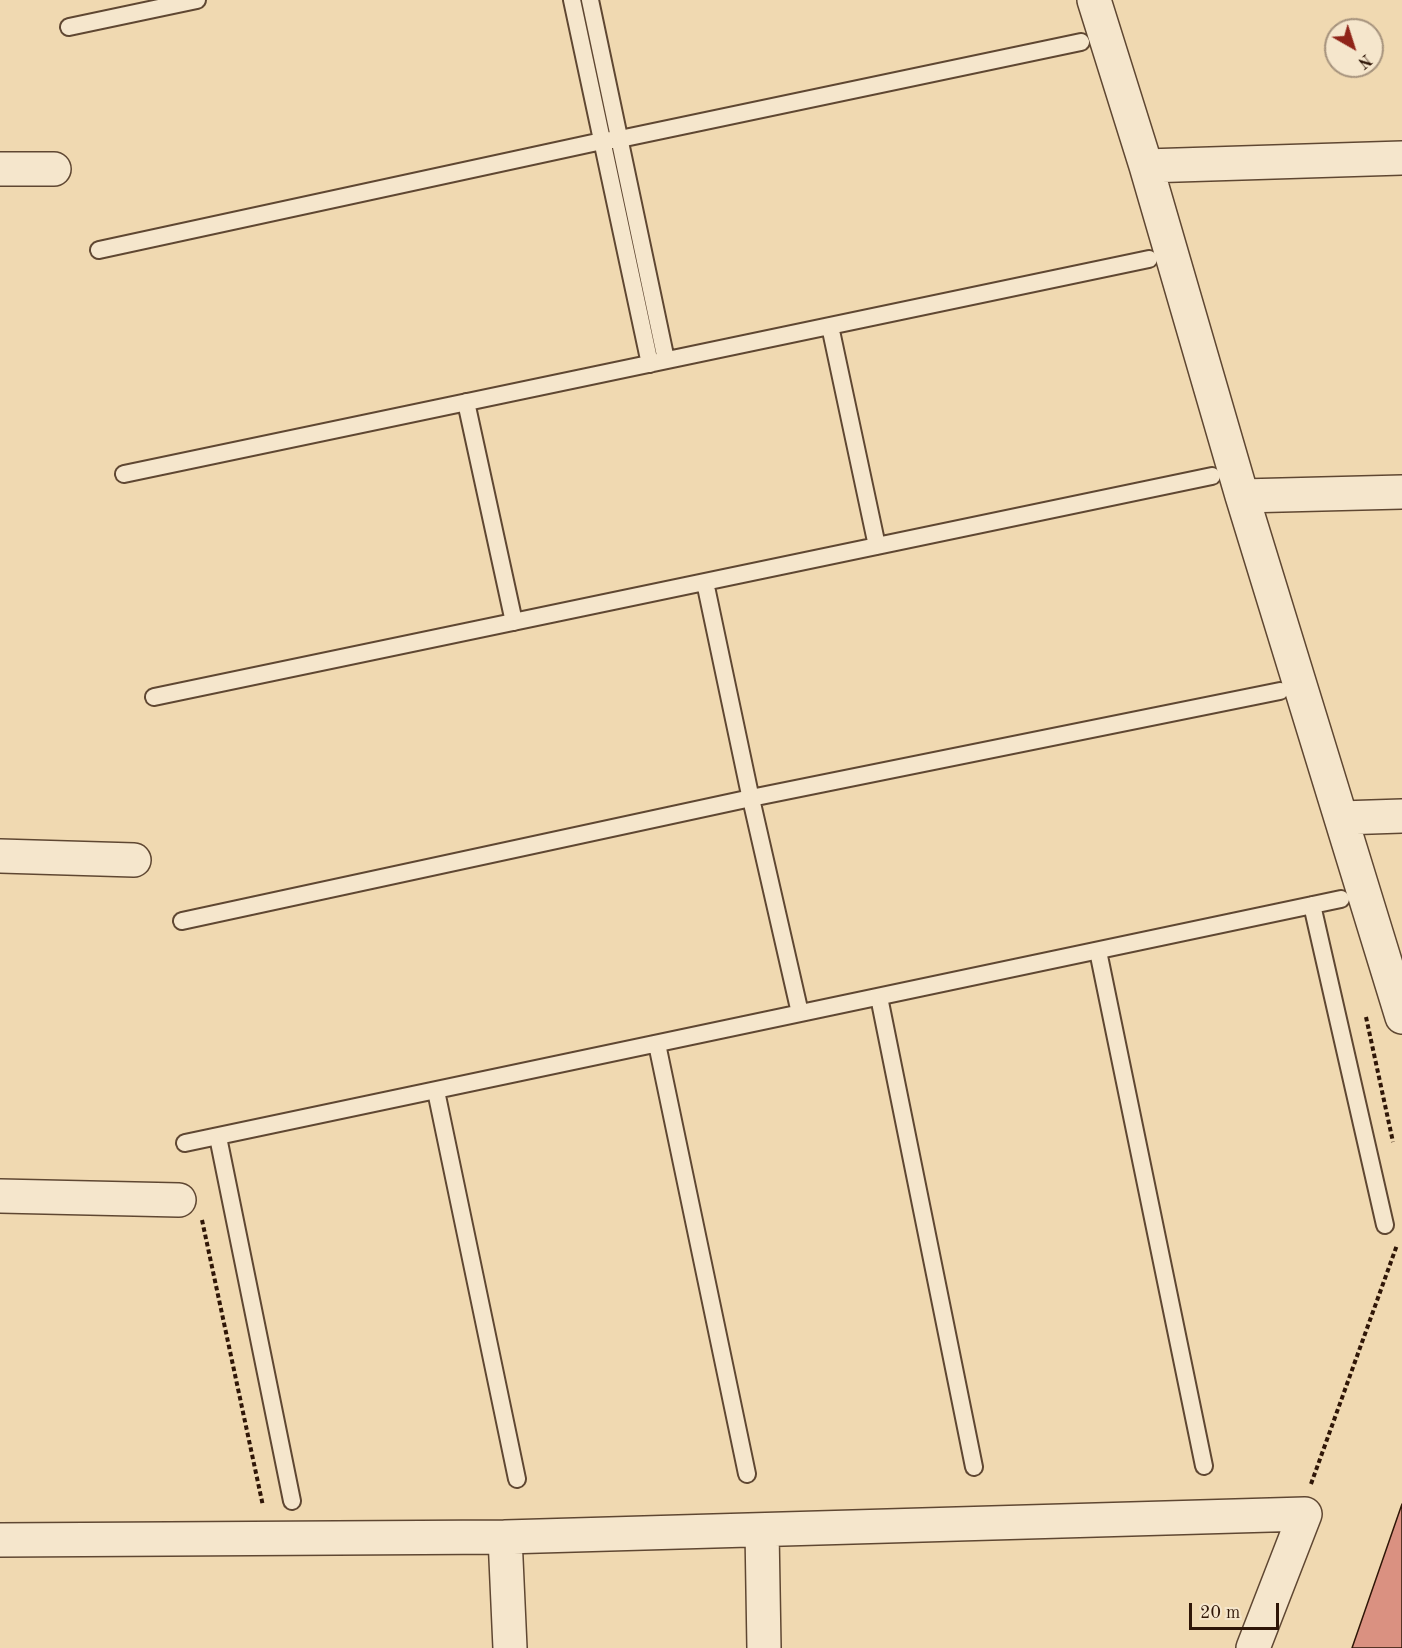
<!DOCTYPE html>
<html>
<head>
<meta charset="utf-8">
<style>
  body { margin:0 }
  #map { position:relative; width:1402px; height:1648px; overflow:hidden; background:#f0d9b1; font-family:"Old Standard TT",serif }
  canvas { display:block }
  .north { position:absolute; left:1324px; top:18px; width:60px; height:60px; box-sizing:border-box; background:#f5e6cc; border:2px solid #a6937d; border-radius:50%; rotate:141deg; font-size:16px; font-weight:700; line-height:24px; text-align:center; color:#2f1607 }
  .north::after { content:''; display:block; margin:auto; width:21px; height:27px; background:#8f2418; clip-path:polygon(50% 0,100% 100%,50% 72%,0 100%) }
  .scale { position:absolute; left:1189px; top:1603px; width:90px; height:27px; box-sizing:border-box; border:3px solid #2f1607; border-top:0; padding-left:8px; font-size:18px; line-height:21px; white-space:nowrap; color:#2f1607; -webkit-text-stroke:4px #f5e6cc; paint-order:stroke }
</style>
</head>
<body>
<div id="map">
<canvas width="1402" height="1648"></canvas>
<div class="north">N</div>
<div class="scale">20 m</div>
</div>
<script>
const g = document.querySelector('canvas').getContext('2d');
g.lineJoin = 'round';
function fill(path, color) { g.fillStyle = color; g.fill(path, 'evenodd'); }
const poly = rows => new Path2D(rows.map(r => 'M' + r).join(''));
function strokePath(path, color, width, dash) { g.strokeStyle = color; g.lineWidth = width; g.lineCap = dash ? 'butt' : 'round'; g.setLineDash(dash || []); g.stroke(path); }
const building = poly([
  [1402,1504,1402,1648,1352,1648,1402,1504]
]);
fill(building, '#da9181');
strokePath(building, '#2f1607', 1.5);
const service = poly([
  [572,0,650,364],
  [590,0,666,360],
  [69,27,197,0],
  [99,250,602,141,620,139,1081,42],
  [830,326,877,546],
  [466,402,514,622],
  [124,474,1149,259],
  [705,582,749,790,800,1013],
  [154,697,1212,476],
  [1312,905,1385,1225],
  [182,921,751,798,1280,691],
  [1098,951,1204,1466],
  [879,997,974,1467],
  [657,1044,747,1474],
  [436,1091,517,1479],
  [218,1137,292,1501],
  [185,1143,1341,899]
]);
const minor = poly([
  [1094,0,1146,166,1242,496,1402,1017],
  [1146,166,1402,158],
  [0,169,54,169],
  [1242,496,1402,492],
  [1341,818,1402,816],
  [0,856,134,860],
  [0,1196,179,1200],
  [762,1530,764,1648],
  [505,1537,510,1648],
  [0,1540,505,1537,1305,1514,1253,1648]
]);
strokePath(service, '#5f4732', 20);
strokePath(minor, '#5f4732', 36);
strokePath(poly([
  [1366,1017,1393,1142],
  [202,1220,263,1506],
  [1311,1484,1397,1245]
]), '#2f1607', 4, [4.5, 3]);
strokePath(service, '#f5e6cc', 16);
strokePath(minor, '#f5e6cc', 33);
</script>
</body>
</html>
